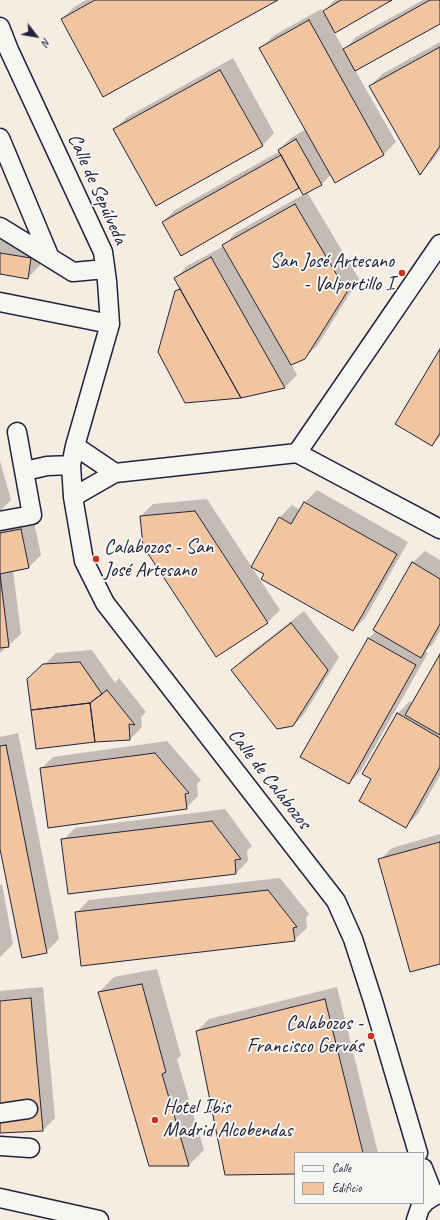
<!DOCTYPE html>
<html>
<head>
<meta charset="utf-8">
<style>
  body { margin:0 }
  #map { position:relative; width:440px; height:1220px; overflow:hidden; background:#f5ece2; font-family:Caveat,sans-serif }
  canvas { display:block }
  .legend { position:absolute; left:294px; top:1152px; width:130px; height:52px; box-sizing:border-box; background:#f6f6f2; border:1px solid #a1a1a9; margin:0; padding:5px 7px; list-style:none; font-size:12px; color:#22223b }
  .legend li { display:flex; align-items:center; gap:8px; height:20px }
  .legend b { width:20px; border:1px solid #a1a1a9 }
  .north { position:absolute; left:16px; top:16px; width:40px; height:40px; -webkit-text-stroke:3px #f6f6f2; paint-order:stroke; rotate:121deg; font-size:11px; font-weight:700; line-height:16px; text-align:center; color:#22223b }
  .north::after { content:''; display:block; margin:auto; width:14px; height:18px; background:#22223b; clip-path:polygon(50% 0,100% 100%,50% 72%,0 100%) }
</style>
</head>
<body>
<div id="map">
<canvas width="440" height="1220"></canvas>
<ul class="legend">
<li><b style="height:5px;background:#f6f6f2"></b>Calle</li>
<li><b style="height:11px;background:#f0c5a0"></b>Edificio</li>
</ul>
<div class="north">N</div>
</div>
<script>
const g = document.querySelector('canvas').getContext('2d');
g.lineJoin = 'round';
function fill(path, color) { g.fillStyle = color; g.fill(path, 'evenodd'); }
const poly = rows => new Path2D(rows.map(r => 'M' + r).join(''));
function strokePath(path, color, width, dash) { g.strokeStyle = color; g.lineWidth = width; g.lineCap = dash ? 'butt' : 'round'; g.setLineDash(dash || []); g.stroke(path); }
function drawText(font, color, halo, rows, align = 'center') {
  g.font = font + ' Caveat,sans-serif'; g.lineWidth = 4; g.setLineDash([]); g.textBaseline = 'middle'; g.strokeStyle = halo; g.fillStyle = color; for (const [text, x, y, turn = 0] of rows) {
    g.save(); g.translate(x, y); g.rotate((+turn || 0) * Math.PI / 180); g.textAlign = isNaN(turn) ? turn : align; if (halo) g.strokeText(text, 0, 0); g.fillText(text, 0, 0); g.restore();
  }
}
fill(poly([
  [86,0,276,0,62,19,74,7],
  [335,0,390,0,334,32,344,50,356,37,423,0,440,0,440,22,355,70,396,142,384,154,331,174,322,184,307,192,359,279,317,346,304,358,291,364,297,375,285,387,241,397,186,402,176,292,180,288,175,279,187,266,224,246,235,233,304,194,300,187,181,254,163,222,175,210,280,151,279,150,291,138,306,129,261,48,273,36,321,9,323,12],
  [440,42,440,150,432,161,420,173,370,86,382,74],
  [233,58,274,133,262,146,115,129,127,117],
  [0,240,43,246,40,265,28,278,0,273],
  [440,351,440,437,432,444],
  [0,461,11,500,0,511],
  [317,490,408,542,365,618,353,630,253,566,280,517,292,505,300,510,305,502],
  [207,499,280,610,268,622,217,656,141,516,153,504],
  [33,517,41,555,29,567,13,570,21,634,0,653,0,523],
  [425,551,440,560,440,631,433,644,425,651,428,653,361,771,349,783,368,639,376,631,412,563],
  [304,611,339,657,305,713,293,726,232,671,244,658],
  [92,650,115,683,119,678,146,712,141,717,142,727,130,739,95,741,29,680,56,653],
  [440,657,440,775,418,814,406,826,373,779,397,714,410,701,413,704],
  [18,733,59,939,46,952,0,844,0,737],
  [167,741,201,780,197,784,198,796,186,808,41,769,53,757],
  [225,809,252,846,247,851,248,861,236,873,63,840,75,828],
  [440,834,440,963,380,860,392,848],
  [280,878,309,914,306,918,307,928,294,940,76,913,89,900],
  [2,884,13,944,0,957,0,885],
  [157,969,181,1056,177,1059,204,1150,189,1165,150,1165,99,992,114,977],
  [43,987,55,1118,43,1130,0,1132,0,991],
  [337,987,378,1153,295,1153,295,1173,197,1031,209,1019]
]), '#0003');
const building = poly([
  [95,0,278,0,103,97,61,19,95,0],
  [341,0,392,0,335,33,323,11,341,0],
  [430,0,440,0,440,24,355,71,343,49,430,0],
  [309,20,384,155,335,183,259,48,309,20],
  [440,47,440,146,420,175,369,86,440,47],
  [220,70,263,146,156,206,113,129,220,70],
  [296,139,322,185,303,195,278,150,296,139],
  [281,155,299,188,181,256,162,222,281,155],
  [295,204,347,292,305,359,291,365,222,245,295,204],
  [0,253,31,258,28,279,0,274,0,253],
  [211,257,285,388,241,398,174,278,211,257],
  [180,289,241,398,185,403,158,352,175,291,180,289],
  [440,349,440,433,432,446,395,424,440,349],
  [304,502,397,554,353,631,261,579,264,574,251,567,279,517,291,524,304,502],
  [195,511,268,623,216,657,143,546,140,516,195,511],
  [21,529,29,568,0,574,9,647,0,648,0,533,21,529],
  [412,562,440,579,440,624,421,658,373,630,412,562],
  [291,623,328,670,293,726,277,729,231,670,291,623],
  [368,638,416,665,349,784,300,757,368,638],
  [440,654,440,735,405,715,440,654],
  [80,662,102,694,90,703,31,710,27,679,43,664,80,662],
  [107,690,135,725,129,724,130,740,95,742,90,703,107,690],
  [90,703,95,742,36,749,31,710,90,703],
  [397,713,440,738,440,767,406,828,359,801,371,779,362,774,397,713],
  [6,745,47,953,22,958,0,849,0,746,6,745],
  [155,753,189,793,185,794,187,809,48,828,40,768,155,753],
  [212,821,241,859,235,860,236,874,68,894,61,839,212,821],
  [440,842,440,964,410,972,378,859,440,842],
  [268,890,297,927,293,928,295,941,81,966,75,912,268,890],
  [142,984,166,1072,162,1074,189,1166,149,1166,98,992,142,984],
  [31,998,43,1131,0,1133,0,1001,31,998],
  [325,999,363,1153,295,1153,295,1174,225,1175,196,1031,325,999]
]);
fill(building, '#f0c5a0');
strokePath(building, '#22223b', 1);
const minor = poly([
  [0,27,9,50,103,252,107,281,110,324,75,446,71,465,73,497,84,561,105,603,336,901,353,939,373,1001,418,1153],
  [0,138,50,258],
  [0,227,73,272,105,269],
  [0,302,110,324],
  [75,446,115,473],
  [297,453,440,529],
  [25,471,47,466,71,465],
  [73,497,115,473,297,453,440,244],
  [0,521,32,515,17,432],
  [0,1113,28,1109],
  [0,1146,30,1148],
  [423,1168,434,1196],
  [0,1198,99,1220],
  [416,1220,420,1208,426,1201,434,1196,440,1194]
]);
strokePath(minor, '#22223b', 21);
strokePath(minor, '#f6f6f2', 18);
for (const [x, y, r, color] of [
  [402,273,4,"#c8321e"],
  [96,559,4,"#c8321e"],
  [371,1036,4,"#c8321e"],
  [155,1120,4,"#c8321e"]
]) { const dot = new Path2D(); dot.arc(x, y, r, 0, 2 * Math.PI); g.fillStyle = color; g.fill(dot); strokePath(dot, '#f6f6f2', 1.5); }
drawText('20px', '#22223b', '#f6f6f2', [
  ["Calle de Sepúlveda",97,189,66],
  ["Calle de Calabozos",269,779,52]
]);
drawText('20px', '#22223b', '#f6f6f2', [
  ["San José Artesano",394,262],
  ["- Valportillo I",394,285],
  ["Calabozos - San",104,548,"left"],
  ["José Artesano",104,571,"left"],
  ["Calabozos -",363,1024],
  ["Francisco Gervás",363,1047],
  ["Hotel Ibis",163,1108,"left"],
  ["Madrid Alcobendas",163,1131,"left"]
], 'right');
</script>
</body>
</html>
